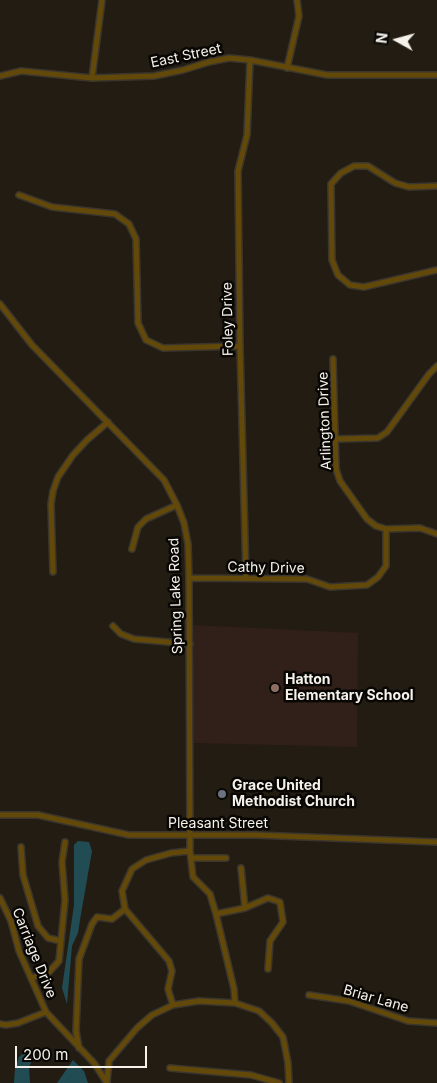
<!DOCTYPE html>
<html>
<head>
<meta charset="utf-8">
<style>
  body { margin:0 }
  #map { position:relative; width:437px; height:1083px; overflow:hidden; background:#221c13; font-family:Inter,sans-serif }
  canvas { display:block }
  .north { position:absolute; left:372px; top:15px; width:50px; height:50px; -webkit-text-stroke:4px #090704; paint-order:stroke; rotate:277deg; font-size:14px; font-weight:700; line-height:20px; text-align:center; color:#f5f1eb }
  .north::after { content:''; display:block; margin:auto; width:18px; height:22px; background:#f5f1eb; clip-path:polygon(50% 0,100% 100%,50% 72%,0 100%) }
  .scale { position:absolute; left:15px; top:1046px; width:132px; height:22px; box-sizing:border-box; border:2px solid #f5f1eb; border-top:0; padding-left:6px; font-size:15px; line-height:18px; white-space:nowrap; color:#f5f1eb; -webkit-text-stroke:4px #090704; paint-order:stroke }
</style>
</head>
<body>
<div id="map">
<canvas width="437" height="1083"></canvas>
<div class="north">N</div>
<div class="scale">200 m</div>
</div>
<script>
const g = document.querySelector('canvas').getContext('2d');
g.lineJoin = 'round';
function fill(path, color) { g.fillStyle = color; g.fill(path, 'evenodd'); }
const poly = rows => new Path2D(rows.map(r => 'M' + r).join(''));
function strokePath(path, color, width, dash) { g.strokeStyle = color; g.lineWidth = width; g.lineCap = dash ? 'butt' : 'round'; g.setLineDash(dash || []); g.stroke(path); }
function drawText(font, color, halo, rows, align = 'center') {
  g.font = font + ' Inter,sans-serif'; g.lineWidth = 5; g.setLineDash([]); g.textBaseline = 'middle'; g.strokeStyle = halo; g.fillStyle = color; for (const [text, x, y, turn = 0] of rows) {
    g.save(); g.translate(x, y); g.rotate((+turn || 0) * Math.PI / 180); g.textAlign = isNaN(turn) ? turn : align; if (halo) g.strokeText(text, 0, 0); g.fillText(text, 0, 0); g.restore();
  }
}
fill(poly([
  [193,625,358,633,357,747,192,743]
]), '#311f19');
fill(poly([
  [78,841,89,842,92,851,80,920,78,933,72,946,67,1004,62,988,74,905,74,845],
  [29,1048,37,1050,29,1067,30,1083,14,1083,15,1069,19,1057],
  [73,1060,84,1071,88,1083,57,1083]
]), '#224c54');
const minor = poly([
  [287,68,299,16,297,0],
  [0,76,21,71,92,78,154,76,183,70,209,62,229,58,250,60,327,75,437,75],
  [92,78,102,0],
  [437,186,409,187,395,183,368,166,354,166,341,173,331,184,332,260,338,275,350,285,364,287,437,270],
  [19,195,52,207,115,214,129,224,136,239,138,323,146,340,163,348,240,346],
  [0,304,32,345,164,480,177,505,184,523,188,544,189,578,190,851,193,877,210,894,216,914,234,989,235,1003],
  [333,359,336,469,340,481,367,519,376,526,386,529,420,528,437,534],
  [337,439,378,438,387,432,429,374,437,366],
  [132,549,138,527,146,519,177,505],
  [53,572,51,504,53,491,58,477,73,455,87,440,108,422],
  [189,578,307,579,330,587,367,585,378,577,386,566,386,529],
  [246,578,240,346,238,171,247,135,250,60],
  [113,626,121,634,134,639,190,644],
  [0,815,38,815,129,835,255,835,437,842],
  [21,847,23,875,38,926,48,938,61,941],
  [191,858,226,858],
  [241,868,245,908],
  [0,898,11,921,19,951,46,1012,94,1063,107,1083],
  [216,914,245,908,268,898,280,902,283,922,270,941,268,969],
  [31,978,49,972,59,961,65,900,62,862,65,842],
  [309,995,349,1001,408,1021,437,1023],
  [173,1005,168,989,172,971,169,961,125,909,122,891,132,869,146,860,171,853,190,851],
  [0,1024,6,1025,18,1023,46,1012],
  [79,1048,76,1031,79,959,92,924,97,917,112,919,125,909],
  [170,1068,251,1075,279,1083],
  [107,1082,109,1061,137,1028,152,1015,173,1005,199,1001,235,1003,259,1011,272,1023,283,1037,288,1063,289,1083]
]);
strokePath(minor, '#3b362d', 8);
strokePath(minor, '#62490a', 5);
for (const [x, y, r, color] of [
  [275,688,5,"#8d6e63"],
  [222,794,5,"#6b7280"]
]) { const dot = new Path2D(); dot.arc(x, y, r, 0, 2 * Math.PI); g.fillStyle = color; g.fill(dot); strokePath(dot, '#090704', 2); }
drawText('14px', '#f5f1eb', '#090704', [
  ["East Street",186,56,-12],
  ["Foley Drive",228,319,-91],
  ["Arlington Drive",325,421,-92],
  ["Cathy Drive",266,568,1],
  ["Spring Lake Road",176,596,-92],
  ["Pleasant Street",218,824],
  ["Carriage Drive",34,953,68],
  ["Briar Lane",376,999,16]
]);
drawText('bold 14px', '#f5f1eb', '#090704', [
  ["Hatton",285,680],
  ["Elementary School",285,696],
  ["Grace United",232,786],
  ["Methodist Church",232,802]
], 'left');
</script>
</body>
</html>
